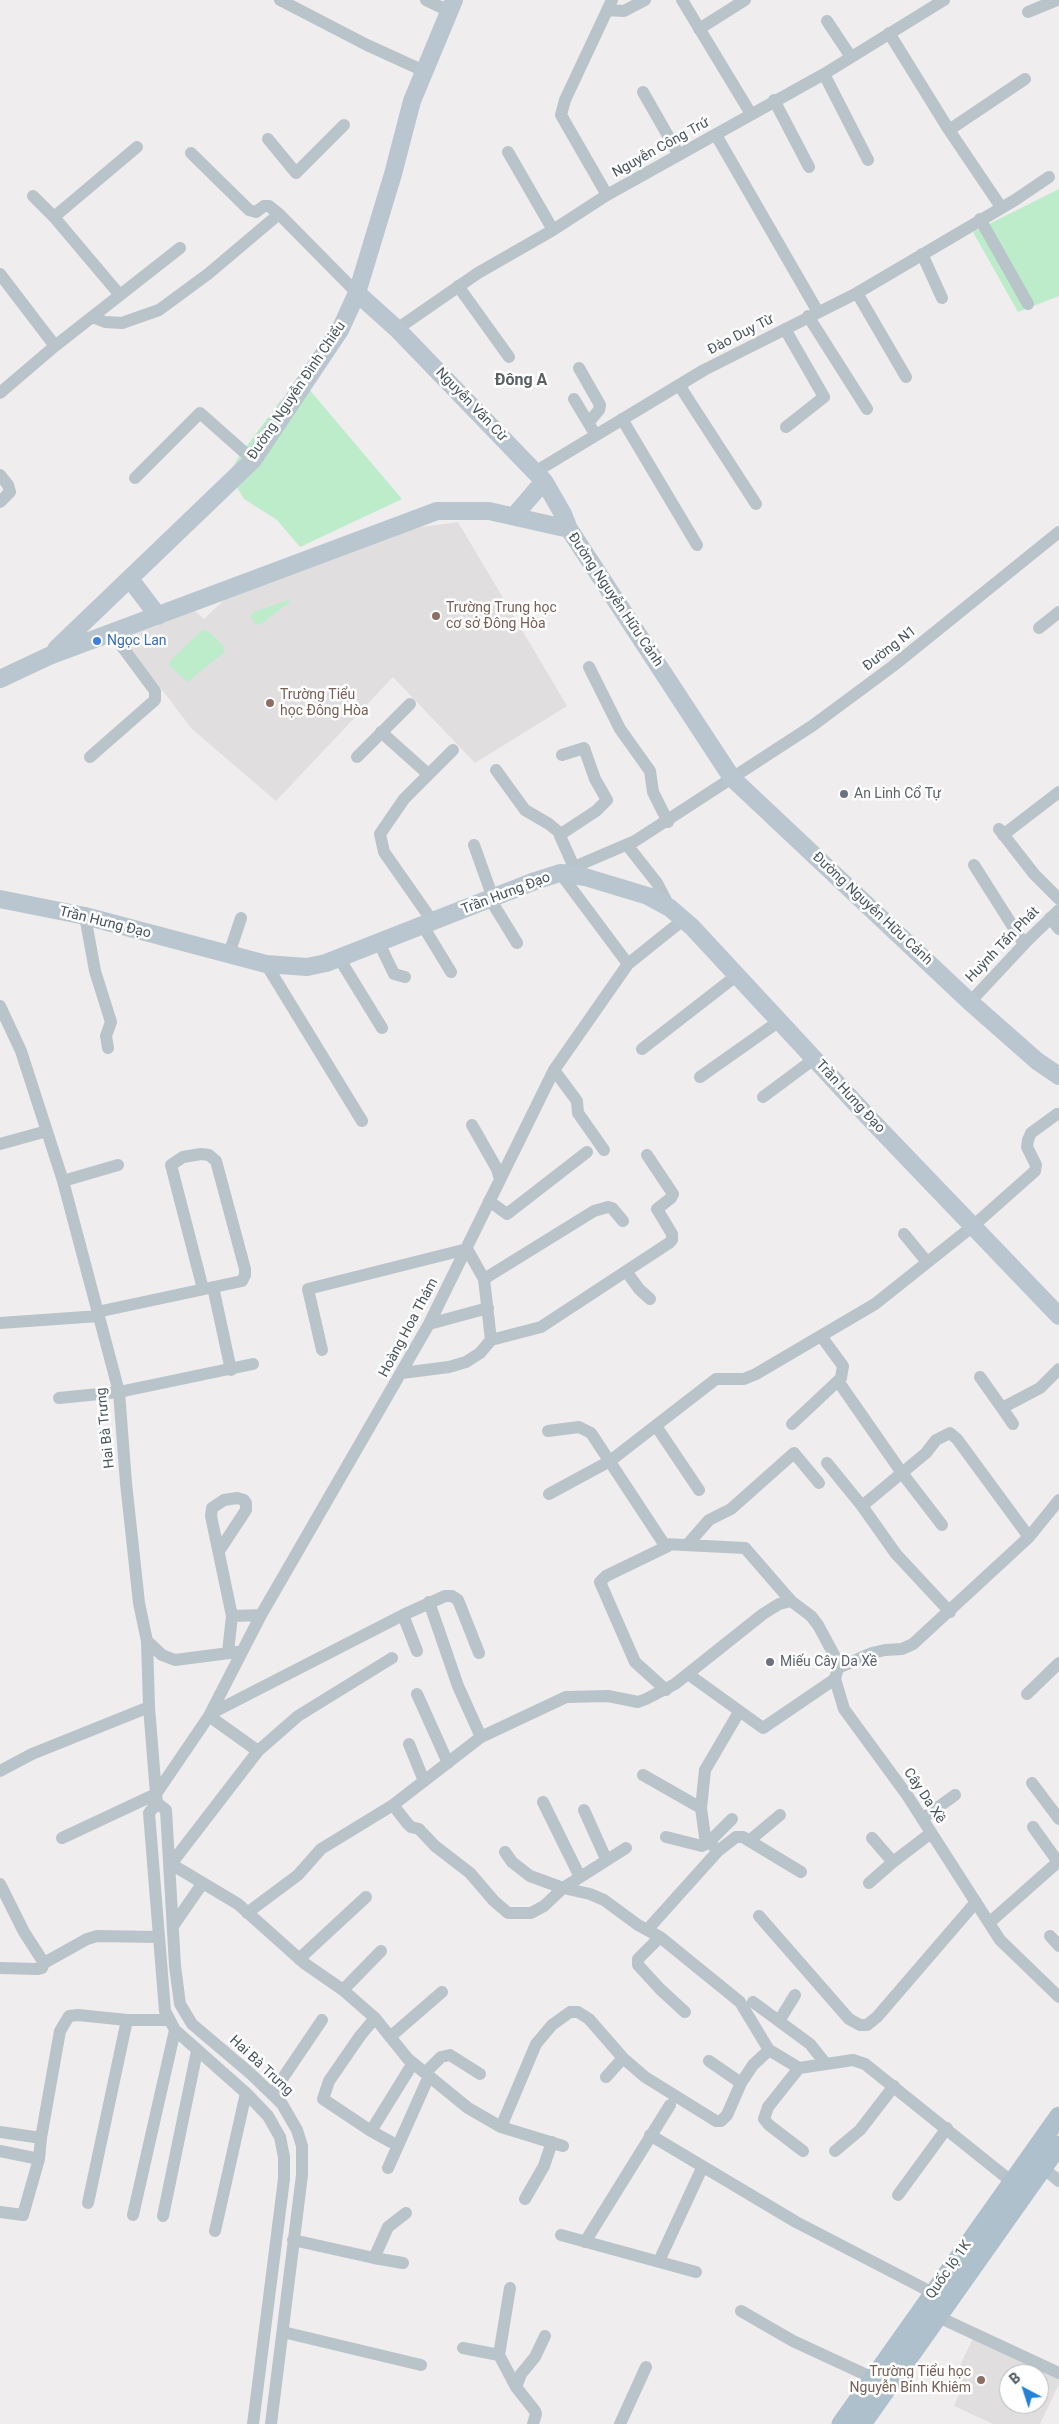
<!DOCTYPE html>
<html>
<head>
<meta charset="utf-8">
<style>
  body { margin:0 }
  #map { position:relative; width:1059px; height:2424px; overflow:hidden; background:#f0edee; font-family:Roboto,sans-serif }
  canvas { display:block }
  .north { position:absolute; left:999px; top:2364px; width:50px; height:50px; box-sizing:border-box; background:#fff; border:1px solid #b5babd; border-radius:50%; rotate:320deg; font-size:14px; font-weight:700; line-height:20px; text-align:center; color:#47535a }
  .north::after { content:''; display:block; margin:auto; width:18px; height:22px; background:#2282d6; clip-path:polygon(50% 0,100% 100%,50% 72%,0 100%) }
</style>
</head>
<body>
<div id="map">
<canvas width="1059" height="2424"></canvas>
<div class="north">B</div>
</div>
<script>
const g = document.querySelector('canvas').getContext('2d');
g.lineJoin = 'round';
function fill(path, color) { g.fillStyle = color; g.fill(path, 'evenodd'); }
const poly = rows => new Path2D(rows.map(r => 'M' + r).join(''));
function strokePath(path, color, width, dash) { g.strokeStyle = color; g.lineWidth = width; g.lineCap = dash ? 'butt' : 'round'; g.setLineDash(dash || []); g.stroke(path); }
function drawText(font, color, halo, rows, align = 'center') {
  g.font = font + ' Roboto,sans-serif'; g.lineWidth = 5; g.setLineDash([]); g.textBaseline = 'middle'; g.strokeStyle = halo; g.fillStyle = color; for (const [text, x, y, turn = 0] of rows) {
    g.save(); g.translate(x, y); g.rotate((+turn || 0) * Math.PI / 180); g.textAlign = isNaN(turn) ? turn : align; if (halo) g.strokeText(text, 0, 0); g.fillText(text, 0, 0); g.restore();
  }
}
fill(poly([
  [458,522,567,706,475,763,393,677,276,801,192,729,123,639,195,611,204,619,224,600,414,528],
  [974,2336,1059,2376,1059,2384,1040,2424,993,2424,954,2406,961,2390,951,2385],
  [1009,2374,1039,2374,1039,2404,1009,2404]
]), '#e1dedf');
fill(poly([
  [1059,189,1059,296,1018,312,973,232],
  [308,388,402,499,300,547,277,520,244,499,229,474,238,458,280,401],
  [288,600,290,602,261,624,256,625,251,618,250,615,254,612],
  [205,630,211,633,223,646,225,652,187,682,169,665,170,661,200,632]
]), '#bdeccb');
strokePath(poly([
  [280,0,367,45,424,71],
  [426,0,449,11],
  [682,0,751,114],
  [607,10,624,11,645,0],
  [1028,12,1057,0],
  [827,21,851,57],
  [699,29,745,0],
  [889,33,949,130,1001,207],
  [824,74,868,160],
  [643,92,679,155],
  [774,100,809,167],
  [949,130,1025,79],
  [716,135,818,312],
  [268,139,296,173,344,125],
  [508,152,553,230],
  [191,153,249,210,256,212,264,206,269,206,279,214,357,293],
  [607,195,561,115,565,100,612,0],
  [33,196,54,217],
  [980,219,1028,304],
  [922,254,942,298],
  [0,274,55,346],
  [458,286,509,357],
  [857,293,906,377],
  [119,294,54,217,137,147],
  [808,316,867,409],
  [92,317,105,322,122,323,159,310,208,274,279,214],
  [397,329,478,273,553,230,607,195,824,74,944,0],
  [785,329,824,397,786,427],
  [579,368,600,405,599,410,589,422],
  [679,385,756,504],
  [0,393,55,346,180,248],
  [574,399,592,429],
  [622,419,697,545],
  [535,472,704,370,857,293,1015,200,1049,177],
  [0,475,8,485,10,492,0,502],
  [135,478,200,413,253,460],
  [1039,628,1059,612],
  [589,667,620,729,650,771,653,792,668,822],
  [381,732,428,774],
  [90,757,155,700,155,691,112,633],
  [357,757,410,704],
  [496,770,525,810,549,824,561,834,560,836,574,867],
  [999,829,1034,874,1059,899],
  [561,834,596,811,607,800,595,779,584,748,562,755],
  [1003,835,1059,792],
  [474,845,493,898],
  [627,845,657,883,670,908],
  [974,865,1024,944],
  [490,899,517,943],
  [85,916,95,971,111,1022,106,1036,108,1048],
  [1050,918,1059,929],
  [433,922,384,852,380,834,404,799,453,750],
  [423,926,451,972],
  [379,943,394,974,405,977],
  [229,954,241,918],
  [339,958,382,1028],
  [266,964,362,1121],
  [628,964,560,873,635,841,812,726,893,666,1059,532],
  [970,1002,1028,940,1059,910],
  [0,1006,21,1051,63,1181,119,1392,126,1483,139,1603,147,1641,149,1707,156,1794,157,1803,166,1810,175,1966,180,2004,192,2024,251,2074,282,2104,297,2130,302,2146,302,2175,271,2424],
  [642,1049,736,976],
  [554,1070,577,1101,578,1113,604,1150],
  [700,1077,778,1022],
  [763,1097,814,1059],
  [472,1125,497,1169,500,1179],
  [0,1144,47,1131],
  [63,1181,118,1165],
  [489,1201,507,1214,587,1152],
  [904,1234,927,1262],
  [626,1271,639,1289,650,1299],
  [484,1279,594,1211,608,1207,612,1208,623,1221],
  [213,1287,231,1370],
  [97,1312,242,1281,245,1275,245,1269,216,1161,209,1155,201,1154,183,1157,171,1165,203,1289],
  [0,1323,99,1316],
  [429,1324,488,1308],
  [322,1350,308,1289,467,1249,484,1279,491,1340],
  [402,1373,449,1367,466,1362,480,1353,491,1340,541,1327,669,1243,672,1240,672,1234,657,1209,671,1198,673,1194,647,1155],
  [980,1377,1002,1408,1040,1388,1059,1369],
  [838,1381,902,1473,942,1525],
  [59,1398,119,1392,253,1364],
  [1002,1408,1013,1424],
  [792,1424,841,1378,843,1366,821,1336],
  [656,1426,699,1490],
  [548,1431,579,1427,591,1433,664,1544,745,1548,791,1601,811,1616,818,1625,839,1664,835,1679,844,1709,907,1795,1000,1940,1059,1997],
  [827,1463,862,1506],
  [549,1494,610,1461,716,1379,744,1379,756,1374,875,1304,973,1226,1035,1171,1036,1165,1027,1147,1028,1140,1031,1133,1057,1114],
  [688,1544,709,1520,731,1509,794,1453,819,1483],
  [219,1551,246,1510,246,1503,244,1500,237,1498,224,1500,212,1508,211,1516,232,1616,228,1652],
  [429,1602,458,1686,481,1737],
  [950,1612,896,1554,862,1506,926,1453,936,1440,950,1433,957,1439,1029,1537],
  [403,1615,417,1651],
  [232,1616,261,1615],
  [147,1641,162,1655,175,1660,237,1652],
  [392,1658,298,1716,258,1751,171,1864,238,1904,304,1963,343,1990,375,2018,408,2059,468,2108,501,2127,563,2146],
  [838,1668,872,1653,885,1650,902,1649,913,1644,1029,1537,1059,1500],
  [688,1674,763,1728,835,1679],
  [666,1690,635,1662,600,1582,606,1576,668,1546],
  [417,1694,448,1763],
  [1027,1694,1059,1663],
  [210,1714,403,1615,445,1596,452,1596,458,1600,479,1653],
  [209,1716,258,1751],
  [409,1744,424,1781],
  [0,1771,32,1754,149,1707],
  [643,1775,701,1808,705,1837,718,1851],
  [1032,1783,1059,1819],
  [543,1802,580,1877],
  [157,1803,149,1813,165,2011,175,2030,246,2093,268,2116,280,2137,284,2157,284,2179,253,2424],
  [393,1805,407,1823,411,1827,419,1829,435,1846,470,1873,494,1901,508,1913,531,1913,544,1906,563,1888,590,1894,604,1900,638,1925,660,1937,740,2002,769,2050,799,2068,853,2060,865,2064,1012,2182],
  [701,1808,705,1770,739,1712],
  [584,1810,606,1859],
  [922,1819,955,1795],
  [1033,1827,1058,1862],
  [666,1837,702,1846,708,1843,732,1819],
  [62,1838,156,1794,209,1716,261,1615,429,1324,554,1070,628,964,683,920],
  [872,1838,893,1862,931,1833],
  [749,1841,780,1815],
  [505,1852,512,1862,530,1876,563,1888,626,1848],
  [869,1883,893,1862],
  [0,1884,24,1932,44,1963,42,1968,38,1969,0,1968],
  [247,1913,298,1875,321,1849,393,1805,481,1737,566,1697,608,1696,638,1702,646,1699,675,1684,763,1614,779,1604,791,1601],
  [759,1916,849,2019,860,2025,867,2025,877,2017,976,1902],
  [989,1923,1059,1861],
  [173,1926,202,1884],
  [647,1930,718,1851,736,1837,743,1837,801,1872],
  [1050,1936,1059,1946],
  [660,1937,638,1959,638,1965,660,1989,685,2012],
  [299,1959,366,1897],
  [44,1963,87,1939,97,1936,158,1937],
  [343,1990,381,1951],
  [753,2002,810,2044,826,2064],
  [779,2021,795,1995],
  [390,2037,442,1992],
  [709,2061,741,2083],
  [799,2068,768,2107,764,2119,769,2125,803,2151],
  [425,2073,441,2057,450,2055,480,2074],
  [606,2077,623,2058],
  [272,2094,322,2020],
  [501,2127,536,2044,552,2025,570,2012,578,2012,589,2019,623,2058,645,2077,716,2121,721,2121,727,2115,741,2083,753,2065,769,2050],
  [371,2131,323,2099,329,2081,360,2036,375,2018],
  [0,2132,41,2138,60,2031,69,2016,78,2015,127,2020,169,2020],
  [650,2135,796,2222,933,2293],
  [391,2142,371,2131,413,2063],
  [0,2151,39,2159,41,2138],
  [835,2151,860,2130,894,2086],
  [388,2168,429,2076],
  [1043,2168,1059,2181],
  [898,2195,947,2128],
  [525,2199,544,2166,552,2142],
  [88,2203,127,2020],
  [0,2212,23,2215,39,2159],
  [133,2215,175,2030],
  [163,2216,197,2051],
  [215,2231,246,2093],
  [561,2235,696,2272],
  [293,2240,374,2258,403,2263],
  [585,2242,670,2105],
  [374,2258,388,2227,406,2213],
  [659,2261,702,2168],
  [510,2288,499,2355,516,2387,535,2411,536,2414,533,2424],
  [741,2311,793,2341,873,2378],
  [932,2314,1059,2373],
  [283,2332,421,2365],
  [463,2348,499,2355],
  [516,2387,521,2374,535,2357,545,2336],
  [620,2424,646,2367]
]), '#b9c3ca', 12);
strokePath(poly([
  [357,293,397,329,535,472,544,481,563,514,569,529],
  [514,516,544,481],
  [130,579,158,616],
  [56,649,253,460,340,330,357,293,393,174,412,101,454,0],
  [0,679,49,656,437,511,489,511,569,529,732,778,970,1002,1037,1061,1059,1076],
  [0,899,85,916,266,964,307,967,326,963,535,881,560,873,585,877,648,896,670,908,692,927,871,1120,1059,1316]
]), '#bac6cf', 18);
strokePath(poly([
  [841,2424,1059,2116],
  [862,2424,1059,2145]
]), '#aec0cb', 19);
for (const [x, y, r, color] of [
  [436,616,5,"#8d6e63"],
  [97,641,5,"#3f7fe0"],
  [270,703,5,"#8d6e63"],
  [844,794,5,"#6b7280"],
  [770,1662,5,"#6b7280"],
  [981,2380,5,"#8d6e63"]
]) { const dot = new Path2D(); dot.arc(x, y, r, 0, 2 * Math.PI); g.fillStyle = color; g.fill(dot); strokePath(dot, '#fff', 2); }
drawText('14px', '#47535a', '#fff', [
  ["Nguyễn Công Trứ",661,148,-29],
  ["Đào Duy Từ",741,335,-27],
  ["Đường Nguyễn Đình Chiểu",297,391,-56],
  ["Nguyễn Văn Cừ",471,405,46],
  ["Đường Nguyễn Hữu Cảnh",615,600,56],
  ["Đường N1",890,649,-38],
  ["Trần Hưng Đạo",506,894,-21],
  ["Đường Nguyễn Hữu Cảnh",872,909,43],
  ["Trần Hưng Đạo",105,923,14],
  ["Huỳnh Tấn Phát",1003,945,-46],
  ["Trần Hưng Đạo",850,1097,47],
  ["Hoàng Hoa Thám",409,1328,-62],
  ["Hai Bà Trưng",106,1428,-96],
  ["Cây Da Xề",924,1796,56],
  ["Hai Bà Trưng",261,2066,43],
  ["Quốc lộ 1K",949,2270,-55]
]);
drawText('14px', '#785e54', '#fff', [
  ["Trường Trung học",446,608],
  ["cơ sở Đông Hòa",446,624],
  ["Trường Tiểu",280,695],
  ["học Đông Hòa",280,711],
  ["Trường Tiểu học",971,2372,"right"],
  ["Nguyễn Bỉnh Khiêm",971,2388,"right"]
], 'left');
drawText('14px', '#366cbe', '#fff', [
  ["Ngọc Lan",107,641]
], 'left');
drawText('14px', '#5b616d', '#fff', [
  ["An Linh Cổ Tự",854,794],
  ["Miếu Cây Da Xề",780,1662]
], 'left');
drawText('bold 16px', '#5a5f62', '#fff', [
  ["Đông A",521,381]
]);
</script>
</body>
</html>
